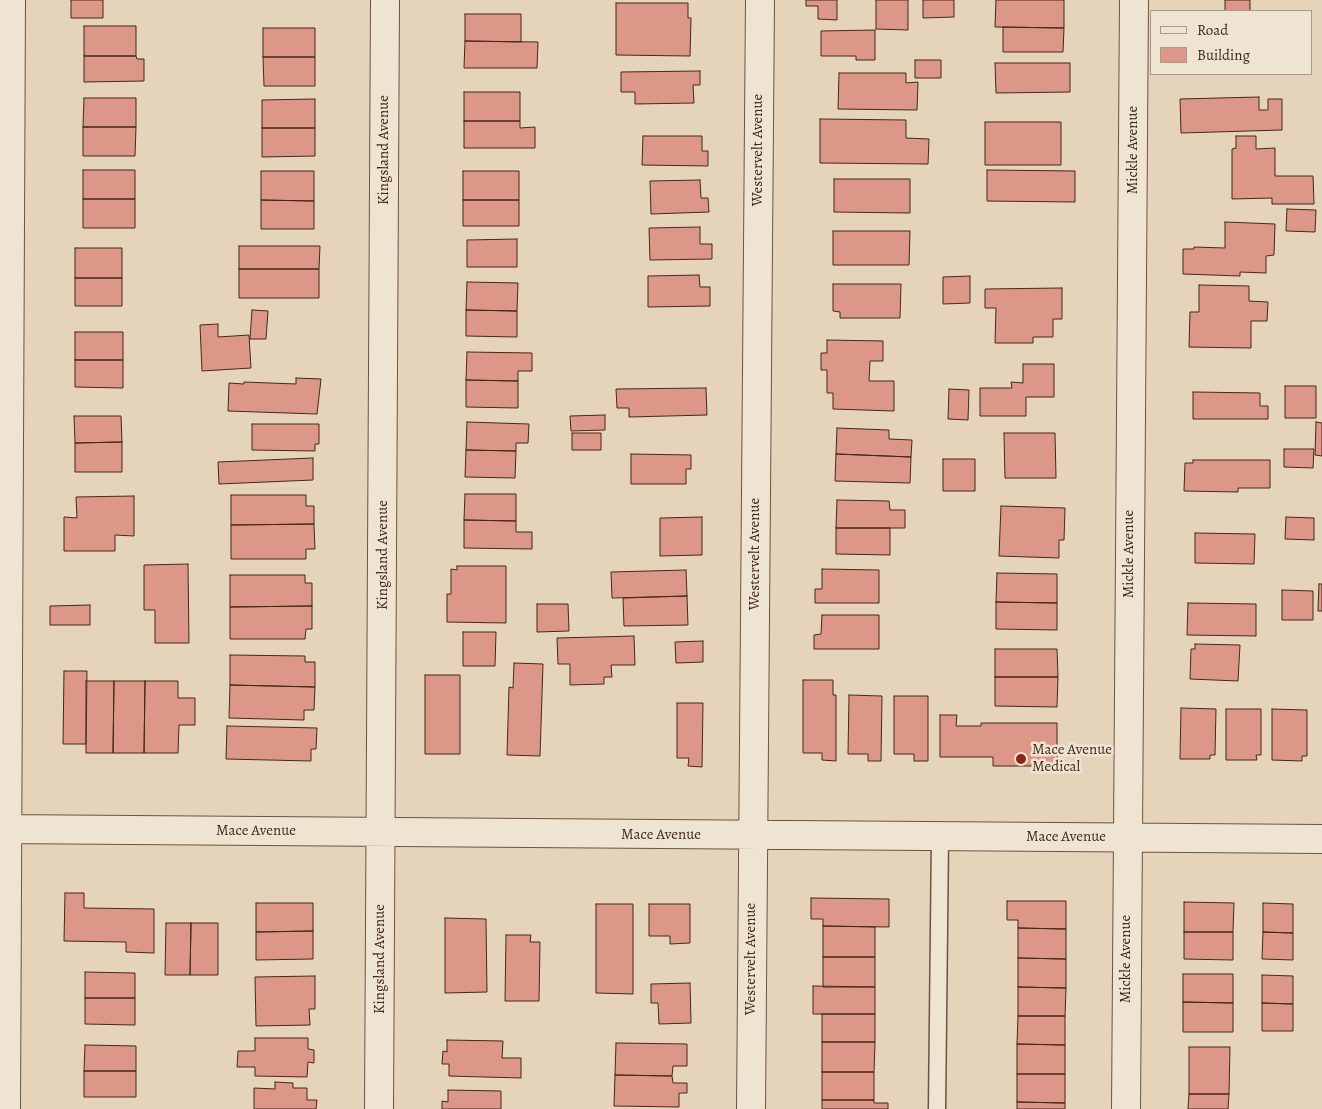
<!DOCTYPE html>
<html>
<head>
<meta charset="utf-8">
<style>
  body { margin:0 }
  #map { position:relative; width:1322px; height:1109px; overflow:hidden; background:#e6d4ba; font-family:Alegreya,serif }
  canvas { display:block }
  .legend { position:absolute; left:1150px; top:10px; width:162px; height:65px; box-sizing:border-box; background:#efe3d2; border:1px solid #a98; margin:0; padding:6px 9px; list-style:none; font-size:15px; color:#432918 }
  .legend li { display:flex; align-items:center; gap:10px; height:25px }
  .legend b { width:25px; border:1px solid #a98 }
</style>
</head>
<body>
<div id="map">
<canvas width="1322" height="1109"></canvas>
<ul class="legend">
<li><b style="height:6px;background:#efe3d2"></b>Road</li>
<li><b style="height:14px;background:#dd9789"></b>Building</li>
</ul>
</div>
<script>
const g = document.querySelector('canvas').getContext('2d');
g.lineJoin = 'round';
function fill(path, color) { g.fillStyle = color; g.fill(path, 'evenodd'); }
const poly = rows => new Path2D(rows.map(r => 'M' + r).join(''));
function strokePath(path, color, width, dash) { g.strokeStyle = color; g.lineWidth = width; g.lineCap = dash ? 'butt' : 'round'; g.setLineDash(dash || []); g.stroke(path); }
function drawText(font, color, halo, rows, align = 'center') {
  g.font = font + ' Alegreya,serif'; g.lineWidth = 5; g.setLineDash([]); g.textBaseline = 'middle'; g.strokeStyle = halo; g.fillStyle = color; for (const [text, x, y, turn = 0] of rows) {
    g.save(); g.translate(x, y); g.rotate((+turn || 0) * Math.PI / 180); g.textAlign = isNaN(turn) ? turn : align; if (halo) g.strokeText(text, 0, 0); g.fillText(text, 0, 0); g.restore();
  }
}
const building = poly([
  [71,0,103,0,103,18,71,18,71,0],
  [806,0,837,0,837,20,818,19,818,6,806,6,806,0],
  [876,0,908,0,908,30,876,29,876,0],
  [923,0,954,0,954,17,923,18,923,0],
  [996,0,1064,0,1064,28,995,27,996,0],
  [1225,0,1250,0,1250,11,1225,11,1225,0],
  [616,3,688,3,688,18,691,18,690,56,616,55,616,3],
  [465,14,521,14,521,42,465,41,465,14],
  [84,26,136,26,136,56,84,56,84,26],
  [1003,27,1064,28,1063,52,1003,52,1003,27],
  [263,28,315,28,315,57,263,57,263,28],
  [875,30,875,60,856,60,856,56,821,56,821,31,875,30],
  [465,41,538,42,537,68,464,68,465,41],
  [84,56,136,56,137,59,144,59,144,81,84,82,84,56],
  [263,57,315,57,315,86,264,86,263,57],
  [915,60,941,60,941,78,915,78,915,60],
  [995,63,1070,63,1070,92,996,93,995,63],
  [700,71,700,85,693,85,694,103,635,104,635,92,621,92,621,72,700,71],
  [839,73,906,73,906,83,918,82,917,110,838,109,839,73],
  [464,92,520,92,520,121,464,121,464,92],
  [1259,97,1259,110,1268,110,1268,99,1282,99,1282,130,1181,133,1180,99,1259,97],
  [84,98,136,98,136,127,83,127,84,98],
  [315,99,315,128,262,128,262,100,315,99],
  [820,119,906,120,906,138,929,139,928,164,820,163,820,119],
  [464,121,520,121,520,128,535,127,535,148,464,148,464,121],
  [985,122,1061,122,1061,165,985,165,985,122],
  [83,127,136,127,135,156,83,156,83,127],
  [262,128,315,128,315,156,262,157,262,128],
  [643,136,702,136,702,151,708,151,708,166,642,165,643,136],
  [1236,136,1256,136,1256,149,1275,148,1275,176,1313,176,1314,204,1272,204,1272,198,1232,199,1232,149,1236,148,1236,136],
  [83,170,135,170,135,199,83,199,83,170],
  [987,170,1075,171,1075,202,987,201,987,170],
  [261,171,314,171,314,201,261,200,261,171],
  [463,171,519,171,519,200,463,200,463,171],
  [834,179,910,179,910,213,834,212,834,179],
  [700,180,701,198,708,198,709,212,651,214,650,181,700,180],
  [83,199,135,199,135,228,83,228,83,199],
  [261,200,314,201,314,229,261,229,261,200],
  [463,200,519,200,519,226,463,226,463,200],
  [1287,209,1316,210,1315,232,1286,231,1287,209],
  [1225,222,1275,224,1274,255,1266,256,1266,273,1240,272,1240,276,1183,274,1183,249,1194,249,1194,247,1225,248,1225,222],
  [700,227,700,244,712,244,712,259,650,260,649,228,700,227],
  [833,231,910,231,909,265,833,265,833,231],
  [517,239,517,267,467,267,467,240,517,239],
  [239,246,320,246,319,269,239,269,239,246],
  [75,248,122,248,122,278,75,278,75,248],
  [239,269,319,269,319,298,239,298,239,269],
  [699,275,700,287,710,287,710,306,648,307,648,276,699,275],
  [970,276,970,303,943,304,943,277,970,276],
  [75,278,122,278,122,306,75,306,75,278],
  [467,282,518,283,517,311,466,310,467,282],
  [833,284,901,284,900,318,840,318,840,312,833,311,833,284],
  [1199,285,1249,286,1249,301,1268,302,1267,321,1251,321,1251,348,1189,347,1190,312,1199,312,1199,285],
  [1062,288,1062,319,1053,319,1053,337,1033,337,1033,343,995,343,996,308,985,308,985,289,1062,288],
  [252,310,268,311,266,339,250,339,252,310],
  [466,310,517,311,517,337,466,336,466,310],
  [218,324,218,337,249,335,251,368,202,371,200,325,218,324],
  [75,332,123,332,123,360,75,360,75,332],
  [827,340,883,341,883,361,870,361,869,381,894,381,894,411,833,409,833,393,827,393,827,370,821,370,821,353,827,353,827,340],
  [467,352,532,353,532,371,518,371,518,381,466,380,467,352],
  [75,360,123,360,123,388,75,387,75,360],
  [1023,364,1054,364,1054,397,1026,397,1026,416,980,416,980,388,1012,388,1011,382,1023,383,1023,364],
  [296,378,321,379,317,414,228,411,229,383,244,384,244,382,296,384,296,378],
  [466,380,518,381,518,408,466,407,466,380],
  [1285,386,1316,386,1316,418,1285,418,1285,386],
  [706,388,707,415,629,417,629,408,617,408,616,389,706,388],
  [949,389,969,390,968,420,948,419,949,389],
  [1193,392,1260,393,1260,406,1268,406,1268,419,1193,419,1193,392],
  [605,415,605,430,571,431,570,416,605,415],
  [74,416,121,416,122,442,75,443,74,416],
  [467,422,529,424,528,443,516,443,516,451,466,450,467,422],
  [1316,422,1322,423,1322,456,1315,455,1316,422],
  [252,424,319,424,319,444,315,444,315,451,252,450,252,424],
  [837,428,889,430,889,439,912,440,911,457,836,454,837,428],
  [572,433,601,433,601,450,572,450,572,433],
  [1004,433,1055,433,1056,478,1005,478,1004,433],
  [122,442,122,472,75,472,75,443,122,442],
  [1284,449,1314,449,1313,468,1284,467,1284,449],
  [466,450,516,451,515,478,465,477,466,450],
  [631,454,691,455,691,469,686,469,686,484,631,484,631,454],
  [836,454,911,457,910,483,835,481,836,454],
  [313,458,313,480,219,484,218,462,313,458],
  [943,459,975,459,975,491,943,491,943,459],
  [1193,460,1270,460,1270,488,1238,488,1238,492,1184,491,1185,463,1193,463,1193,460],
  [465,494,516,494,516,521,464,520,465,494],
  [231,495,306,495,306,506,314,506,314,524,231,525,231,495],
  [134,496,134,536,115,535,115,551,64,551,64,517,77,518,76,497,134,496],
  [837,500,889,501,890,510,905,510,905,528,836,528,837,500],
  [1001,506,1065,508,1064,540,1059,540,1059,558,999,556,1001,506],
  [702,517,702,555,660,556,660,518,702,517],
  [1286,517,1314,518,1314,540,1285,539,1286,517],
  [464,520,516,521,516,532,532,532,532,549,464,548,464,520],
  [314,524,315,549,306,549,306,559,231,559,231,525,314,524],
  [836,528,890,528,890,555,836,554,836,528],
  [1195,533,1255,534,1254,564,1195,563,1195,533],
  [188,564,189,643,155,643,155,610,144,610,144,565,188,564],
  [457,566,506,566,506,623,447,622,447,594,451,594,451,569,457,570,457,566],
  [822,569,879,570,879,603,815,603,815,589,822,589,822,569],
  [686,570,687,596,612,598,611,572,686,570],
  [997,573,1057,574,1057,603,996,602,997,573],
  [230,575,305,575,305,583,312,583,312,606,230,607,230,575],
  [1319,584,1322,584,1322,611,1318,611,1319,584],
  [1282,590,1313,591,1313,620,1282,620,1282,590],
  [687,596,688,625,624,626,623,598,687,596],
  [996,602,1057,603,1057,630,996,629,996,602],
  [1188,603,1256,604,1256,636,1187,635,1188,603],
  [537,604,568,604,569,631,537,632,537,604],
  [90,605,90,625,50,625,50,606,90,605],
  [312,606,312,629,306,629,305,639,230,639,230,607,312,606],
  [822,615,879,615,879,649,814,649,814,635,821,634,822,615],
  [463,632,496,632,495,666,463,666,463,632],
  [634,636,635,665,611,665,612,677,604,677,604,684,570,685,570,664,558,664,557,638,634,636],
  [703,641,703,662,676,663,675,642,703,641],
  [1195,644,1240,645,1238,681,1190,679,1191,649,1195,649,1195,644],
  [995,649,1057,649,1058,677,995,677,995,649],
  [230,655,305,656,305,662,315,662,315,687,230,685,230,655],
  [514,663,543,664,540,756,507,755,509,687,513,688,514,663],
  [64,671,87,671,86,744,63,744,64,671],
  [425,675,460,675,460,754,425,754,425,675],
  [995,677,1058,677,1057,707,995,706,995,677],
  [803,680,833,680,833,695,836,695,836,761,822,760,822,753,803,753,803,680],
  [86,681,114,681,113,753,86,753,86,681],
  [114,681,145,681,144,753,113,753,114,681],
  [145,681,178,681,178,698,195,698,195,725,179,725,178,753,144,753,145,681],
  [230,685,315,687,314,710,304,710,304,720,229,718,230,685],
  [849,695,882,696,881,761,868,761,868,754,848,754,849,695],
  [894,696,928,696,928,761,914,761,914,754,894,754,894,696],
  [677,703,703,703,702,767,688,766,689,758,677,758,677,703],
  [1181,708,1216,709,1215,755,1210,755,1210,759,1180,759,1181,708],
  [1226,709,1261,709,1261,755,1256,755,1257,760,1226,760,1226,709],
  [1272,709,1307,710,1307,756,1302,756,1302,761,1272,760,1272,709],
  [940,715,957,715,956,726,981,726,981,723,1057,723,1057,766,993,766,993,757,940,757,940,715],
  [227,726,317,728,316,749,311,749,311,761,226,759,227,726],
  [65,893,84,893,84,908,154,909,154,953,126,952,126,942,64,941,65,893],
  [811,898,889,899,889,927,823,926,823,919,811,919,811,898],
  [1007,901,1066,901,1066,929,1018,928,1018,920,1007,920,1007,901],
  [1184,902,1234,903,1233,932,1184,932,1184,902],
  [256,903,313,903,313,931,256,932,256,903],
  [1263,903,1293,904,1293,933,1263,932,1263,903],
  [596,904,633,904,633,994,596,993,596,904],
  [649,904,690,904,690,943,670,944,670,936,649,936,649,904],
  [445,918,486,919,487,992,445,993,445,918],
  [166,923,191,923,190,975,165,975,166,923],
  [191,923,218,923,218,975,190,975,191,923],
  [823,926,875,927,875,957,823,957,823,926],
  [1018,928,1066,929,1066,959,1018,958,1018,928],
  [313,931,313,959,256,960,256,932,313,931],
  [1184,932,1233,932,1233,960,1184,959,1184,932],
  [1263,932,1293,933,1293,960,1262,959,1263,932],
  [506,935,531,935,530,942,540,942,539,1001,505,1001,506,935],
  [823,957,875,957,875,987,823,987,823,957],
  [1018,958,1066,959,1066,988,1018,987,1018,958],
  [85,972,135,973,135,998,85,998,85,972],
  [1183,974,1233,974,1233,1003,1183,1002,1183,974],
  [1262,975,1293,976,1293,1004,1262,1003,1262,975],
  [315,976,315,1009,309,1009,310,1025,256,1026,255,977,315,976],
  [690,983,691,1023,659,1024,658,1003,651,1003,651,984,690,983],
  [813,986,875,987,875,1014,813,1014,813,986],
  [1018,987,1066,988,1065,1016,1018,1016,1018,987],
  [85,998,135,998,135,1025,85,1024,85,998],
  [1183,1002,1233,1003,1233,1032,1183,1032,1183,1002],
  [1262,1003,1293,1004,1293,1031,1262,1031,1262,1003],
  [822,1014,875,1014,875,1042,822,1042,822,1014],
  [1018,1016,1065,1016,1065,1045,1017,1044,1018,1016],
  [255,1038,308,1038,308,1049,314,1050,314,1063,308,1062,307,1077,255,1076,255,1067,237,1067,238,1051,255,1051,255,1038],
  [447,1040,503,1041,502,1058,521,1058,521,1078,449,1076,449,1064,442,1064,443,1051,447,1052,447,1040],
  [822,1042,875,1042,874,1072,822,1072,822,1042],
  [616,1043,687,1044,687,1066,673,1066,672,1076,615,1075,616,1043],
  [1017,1044,1065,1045,1065,1074,1017,1074,1017,1044],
  [85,1045,136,1046,136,1071,84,1071,85,1045],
  [1189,1047,1230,1047,1229,1094,1189,1094,1189,1047],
  [84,1071,136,1071,136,1097,84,1097,84,1071],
  [822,1072,874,1072,874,1100,822,1100,822,1072],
  [1017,1074,1065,1074,1065,1103,1017,1102,1017,1074],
  [615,1075,672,1076,673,1083,687,1083,687,1093,679,1093,679,1107,614,1106,615,1075],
  [275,1082,293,1083,293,1088,307,1088,307,1100,317,1100,316,1109,254,1109,254,1088,275,1089,275,1082],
  [448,1090,501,1091,501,1109,442,1109,442,1101,448,1102,448,1090],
  [1189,1094,1229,1094,1228,1109,1188,1109,1189,1094],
  [822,1100,874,1100,874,1103,888,1103,888,1109,822,1109,822,1100],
  [1017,1102,1065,1103,1065,1109,1017,1109,1017,1102]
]);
fill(building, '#dd9789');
strokePath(building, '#432918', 1);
const lane = poly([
  [937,1109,940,837]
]);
const street = poly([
  [0,829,1322,839],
  [6,1109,11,0],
  [379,1109,385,0],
  [751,1109,760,0],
  [1126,1109,1134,0]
]);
strokePath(lane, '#6c5440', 19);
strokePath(street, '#6c5440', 30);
strokePath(lane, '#efe3d2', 16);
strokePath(street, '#efe3d2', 28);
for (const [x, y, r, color] of [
  [1021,759,6,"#8f2418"]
]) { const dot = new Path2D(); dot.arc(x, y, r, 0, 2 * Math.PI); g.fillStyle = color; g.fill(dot); strokePath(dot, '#efe3d2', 2); }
drawText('15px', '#432918', '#efe3d2', [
  ["Kingsland Avenue",384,150,-90],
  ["Westervelt Avenue",758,150,-90],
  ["Mickle Avenue",1133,150,-90],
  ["Westervelt Avenue",755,554,-90],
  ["Mickle Avenue",1129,554,-90],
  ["Kingsland Avenue",383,555,-90],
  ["Mace Avenue",256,831],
  ["Mace Avenue",661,835],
  ["Mace Avenue",1066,837],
  ["Kingsland Avenue",380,959,-90],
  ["Westervelt Avenue",751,959,-90],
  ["Mickle Avenue",1126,959,-90]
]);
drawText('15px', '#432918', '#efe3d2', [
  ["Mace Avenue",1032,750],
  ["Medical",1032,767]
], 'left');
</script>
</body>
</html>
